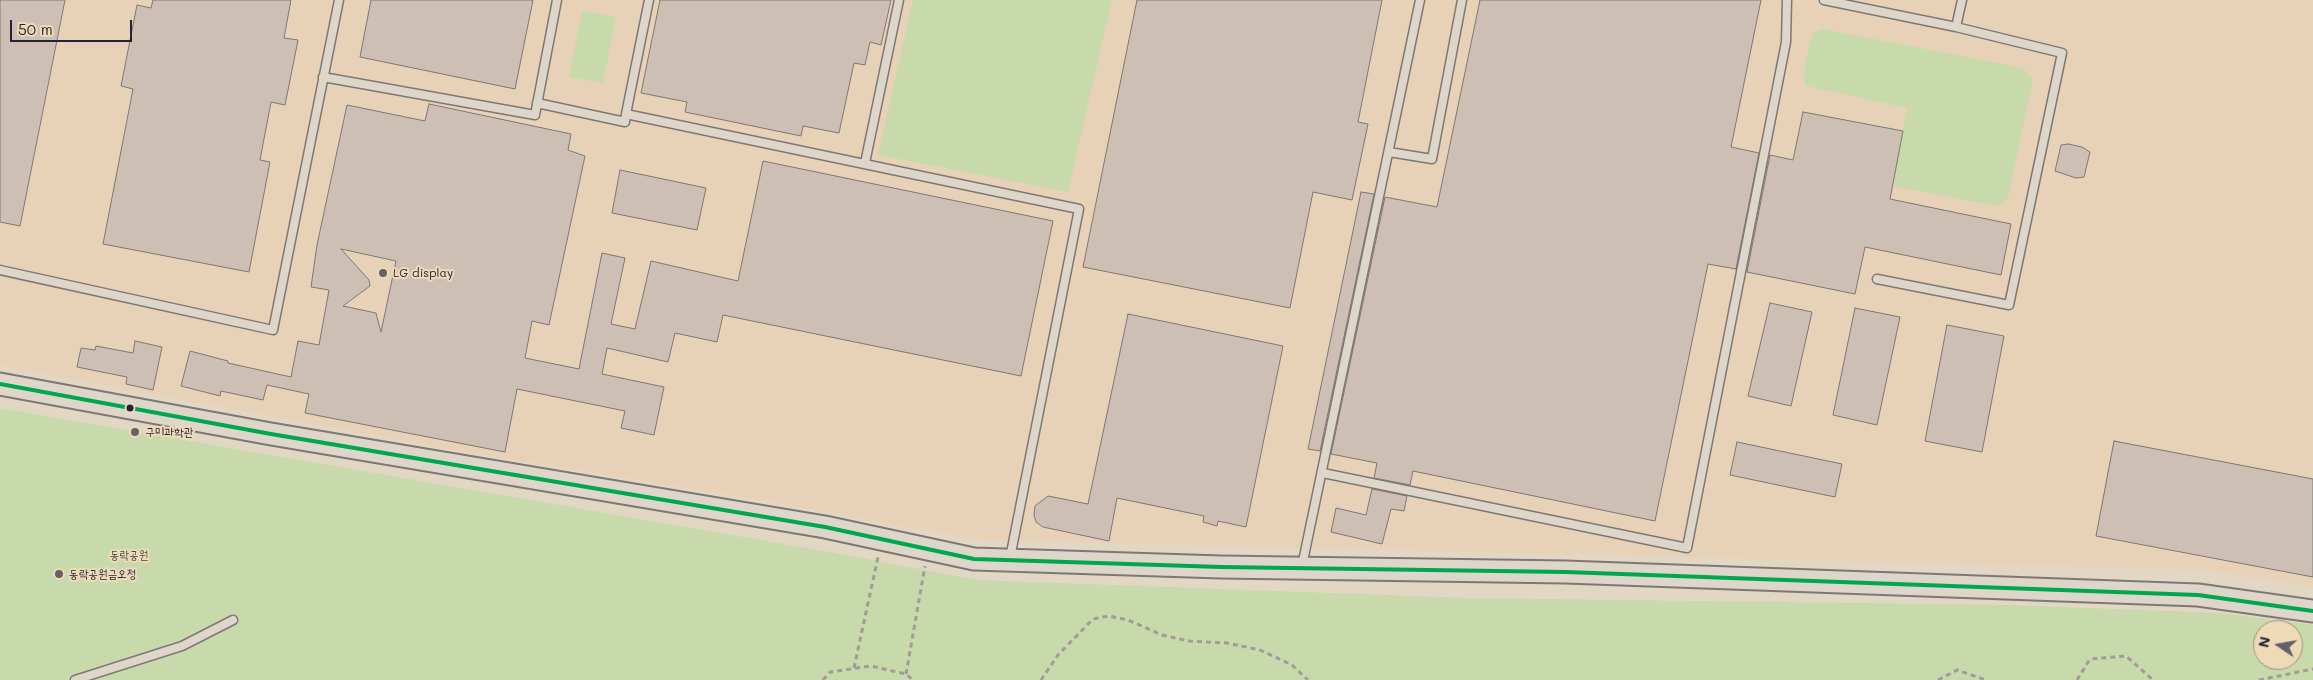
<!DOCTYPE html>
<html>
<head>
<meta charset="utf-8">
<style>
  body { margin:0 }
  #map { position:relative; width:2313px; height:680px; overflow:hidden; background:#e2d7c5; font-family:Mali,sans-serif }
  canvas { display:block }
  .north { position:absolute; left:2253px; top:620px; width:50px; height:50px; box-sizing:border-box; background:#efdab8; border:1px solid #9d9086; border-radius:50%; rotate:282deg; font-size:14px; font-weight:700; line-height:20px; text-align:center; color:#22223b }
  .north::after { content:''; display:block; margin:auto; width:18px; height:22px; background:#65616b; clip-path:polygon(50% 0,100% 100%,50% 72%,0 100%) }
  .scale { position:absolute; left:10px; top:20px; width:122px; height:22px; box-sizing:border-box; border:2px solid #22223b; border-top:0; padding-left:6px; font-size:15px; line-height:18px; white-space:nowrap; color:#22223b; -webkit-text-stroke:4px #efdab8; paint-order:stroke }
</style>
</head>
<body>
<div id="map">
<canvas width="2313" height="680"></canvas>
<div class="north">N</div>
<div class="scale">50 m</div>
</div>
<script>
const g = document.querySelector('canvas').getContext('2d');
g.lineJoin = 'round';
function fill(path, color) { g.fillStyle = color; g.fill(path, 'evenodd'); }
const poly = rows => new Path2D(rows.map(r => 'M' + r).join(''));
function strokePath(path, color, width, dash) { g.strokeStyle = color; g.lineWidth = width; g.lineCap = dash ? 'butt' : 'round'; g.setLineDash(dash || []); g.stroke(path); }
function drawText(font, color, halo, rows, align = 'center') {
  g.font = font + ' Mali,"Poor Story",sans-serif'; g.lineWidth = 4; g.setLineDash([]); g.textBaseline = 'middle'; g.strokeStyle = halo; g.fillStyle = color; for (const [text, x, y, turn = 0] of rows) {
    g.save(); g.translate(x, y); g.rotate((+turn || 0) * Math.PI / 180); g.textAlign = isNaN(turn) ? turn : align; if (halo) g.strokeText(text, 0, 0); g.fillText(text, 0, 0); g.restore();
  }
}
fill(poly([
  [0,0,2313,0,2313,587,2203,570,977,540,736,496,453,450,0,366]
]), '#e7d2b8');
fill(poly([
  [913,0,1112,0,1068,192,878,155],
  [582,10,616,17,603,83,569,77],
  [1823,29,2023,68,2033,80,2008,198,1996,206,1892,186,1907,108,1806,86,1803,76,1812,33],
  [0,408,830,552,977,580,1468,598,2009,605,2220,613,2313,625,2313,680,0,680],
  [2263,630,2293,630,2293,660,2263,660]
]), '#c8d9ac');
const building = poly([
  [0,0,65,0,20,226,0,222,0,0],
  [153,0,291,0,284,38,298,40,285,105,271,102,260,160,270,162,249,272,103,244,133,89,121,86,137,5,151,8,153,0],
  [371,0,533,0,515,89,360,57,371,0],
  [660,0,891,0,881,45,870,42,865,65,854,63,839,133,803,126,801,136,685,112,687,102,641,93,660,0],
  [1137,0,1382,0,1358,122,1368,124,1352,200,1313,192,1290,308,1083,267,1137,0],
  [1480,0,1761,0,1731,147,1759,153,1736,269,1708,264,1655,521,1413,471,1410,485,1374,478,1377,463,1331,454,1385,197,1437,207,1480,0],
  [429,104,571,134,568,150,585,156,549,325,532,321,525,358,579,369,602,253,625,258,611,324,635,329,651,261,738,281,763,161,1053,221,1021,376,723,315,717,342,675,333,668,362,607,348,602,374,664,387,654,435,621,428,625,411,517,389,505,452,305,413,309,394,267,385,263,400,221,391,220,396,181,386,190,351,228,361,228,363,291,377,298,341,319,345,329,290,311,287,317,245,347,105,425,121,429,104],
  [341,249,396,261,381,332,376,313,343,306,370,286,369,280,341,249],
  [1803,112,1903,131,1890,199,2011,224,2001,275,1865,247,1855,294,1747,272,1770,155,1793,160,1803,112],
  [2068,144,2082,147,2090,152,2084,177,2076,178,2055,171,2061,145,2068,144],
  [620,170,706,188,697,230,612,213,620,170],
  [1361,192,1374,194,1320,451,1308,449,1361,192],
  [1770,303,1812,312,1791,406,1748,396,1770,303],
  [1855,308,1900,317,1877,425,1833,415,1855,308],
  [1128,314,1283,346,1246,527,1218,521,1217,526,1203,522,1204,516,1117,498,1109,541,1043,527,1036,522,1034,515,1035,506,1048,496,1088,504,1128,314],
  [1947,325,2004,336,1982,452,1925,441,1947,325],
  [135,341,162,347,153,390,126,384,127,377,77,367,81,348,95,350,96,346,133,353,135,341],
  [2114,441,2313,479,2313,577,2096,536,2114,441],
  [1737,442,1842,464,1835,497,1730,475,1737,442],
  [1372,489,1407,496,1404,511,1391,509,1382,544,1331,532,1336,508,1366,515,1372,489]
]);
fill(building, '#cebfb4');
strokePath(building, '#7d7875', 1);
const lane = poly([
  [1824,0,1956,27,2062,53,2009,305,1877,279],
  [1956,27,1962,0],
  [323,77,535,115,557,0],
  [537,103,625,122,626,114,1079,209,1010,558],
  [626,114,649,0],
  [1389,152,1432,159,1462,0],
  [865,163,899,0],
  [0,270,273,330,339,0],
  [1323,473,1687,548,1786,42,1787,0],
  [1302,566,1420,0],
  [75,680,182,646,233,620]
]);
const secondary = poly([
  [0,384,271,434,825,527,974,559,1221,567,1566,572,2198,595,2313,611]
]);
strokePath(lane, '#7d7875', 11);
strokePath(secondary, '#7d7875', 25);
strokePath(poly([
  [854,668,878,557],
  [906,674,925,566],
  [823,680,830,672,871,666,906,674,913,680],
  [1041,680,1058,655,1093,619,1109,616,1128,620,1162,635,1189,641,1227,643,1260,650,1292,665,1308,680],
  [1938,680,1957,670,1986,680],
  [2077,680,2090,659,2126,656,2153,680],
  [2259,680,2313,669]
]), '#a19c95', 3, [5, 4]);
strokePath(lane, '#ded6c9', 8);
strokePath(secondary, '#ded6c9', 21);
strokePath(poly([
  [0,384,271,434,825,527,974,559,1221,567,1566,572,2198,595,2313,611]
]), '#00a651', 4);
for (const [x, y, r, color] of [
  [383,273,5,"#65616b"],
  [130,408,4.5,"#22223b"],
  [135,432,5,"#65616b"],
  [59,574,5,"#65616b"]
]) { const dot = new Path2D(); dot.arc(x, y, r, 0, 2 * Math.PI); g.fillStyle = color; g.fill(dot); strokePath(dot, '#efdab8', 2); }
drawText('12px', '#22223b', '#efdab8', [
  ["LG display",393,273],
  ["구미과학관",145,432],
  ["동락공원금오정",69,574]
], 'left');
drawText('12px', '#3f474d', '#efdab8', [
  ["동락공원",129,555]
]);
</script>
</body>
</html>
